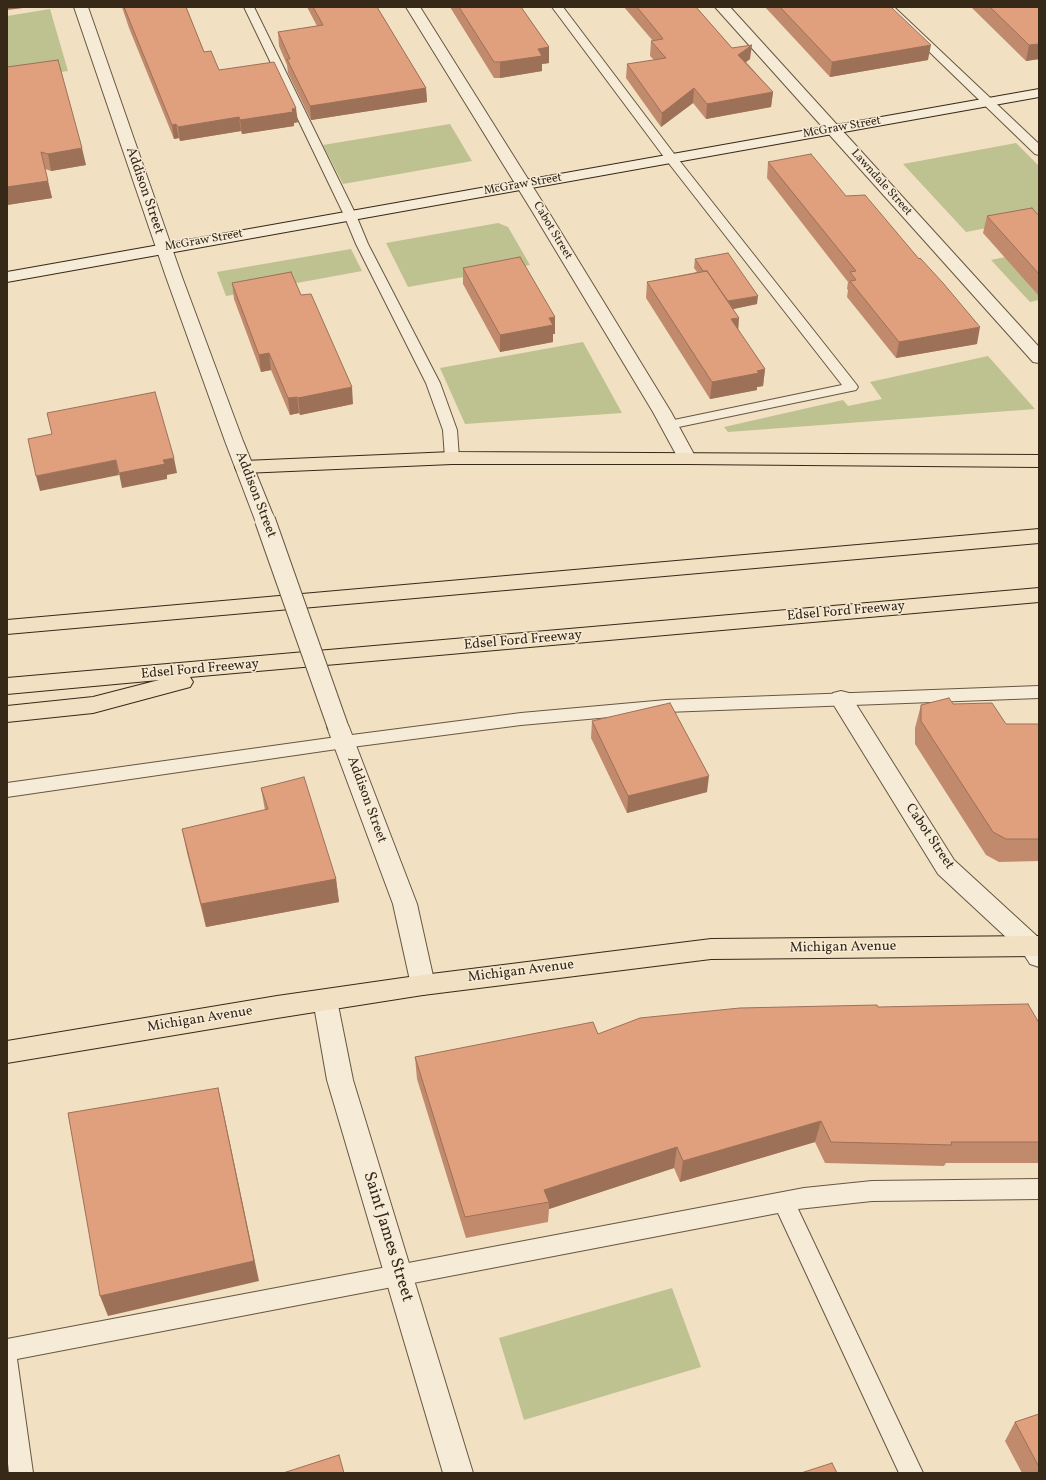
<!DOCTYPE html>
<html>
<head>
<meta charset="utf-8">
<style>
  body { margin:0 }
  #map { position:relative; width:1046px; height:1480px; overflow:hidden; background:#f1e0c1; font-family:Vollkorn,serif }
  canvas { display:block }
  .frame { position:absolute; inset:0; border:8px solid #372918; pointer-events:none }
</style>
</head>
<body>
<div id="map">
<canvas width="1046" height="1480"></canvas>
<div class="frame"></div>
</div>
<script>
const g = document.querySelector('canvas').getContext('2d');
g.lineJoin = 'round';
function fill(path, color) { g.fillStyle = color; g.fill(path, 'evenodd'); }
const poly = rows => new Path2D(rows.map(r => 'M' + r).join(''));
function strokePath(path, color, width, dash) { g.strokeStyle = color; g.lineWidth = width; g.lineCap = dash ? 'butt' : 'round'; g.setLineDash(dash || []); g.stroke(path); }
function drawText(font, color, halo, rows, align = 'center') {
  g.font = font + ' Vollkorn,serif'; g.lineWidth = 3; g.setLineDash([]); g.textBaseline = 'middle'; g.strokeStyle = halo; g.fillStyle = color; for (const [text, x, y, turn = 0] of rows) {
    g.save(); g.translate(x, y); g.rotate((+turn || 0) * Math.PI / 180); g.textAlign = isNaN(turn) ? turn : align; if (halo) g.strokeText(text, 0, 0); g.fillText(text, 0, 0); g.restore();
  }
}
fill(poly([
  [50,9,68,71,7,79,7,16],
  [450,124,472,161,343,184,323,145],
  [1016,143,1039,166,1039,218,966,232,903,164],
  [498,223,508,227,530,265,408,287,386,243],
  [351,249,362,271,226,296,217,272],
  [1039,250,1039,300,1030,302,991,260],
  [583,342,622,413,465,424,440,368],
  [988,356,1035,409,728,432,724,427,843,400,848,406,882,399,870,382],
  [672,1288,701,1367,524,1420,499,1338]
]), '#bec190');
const lane = poly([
  [244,7,254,7,356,215,368,244,440,383,457,430,459,458,457,461,452,463,447,461,445,458,443,430,426,383,356,244,344,215,244,7],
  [552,7,563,7,675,155,856,384,858,387,856,390,669,429,664,428,662,425,664,422,669,421,842,385,667,161,552,7],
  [883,7,894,7,1039,144,1039,155,1035,154,883,7],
  [1039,686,1039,698,666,712,521,725,344,748,7,797,7,783,344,736,521,713,666,700,1039,686],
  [1039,1179,1039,1199,872,1201,798,1209,923,1473,899,1473,778,1213,17,1359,33,1473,9,1473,7,1454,7,1339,804,1188,872,1181,1039,1179]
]);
const street = poly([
  [74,7,88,7,182,277,243,441,275,520,272,525,265,526,258,525,255,520,225,441,166,277,74,7],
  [406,7,420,7,548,211,671,412,696,458,694,462,687,464,680,462,678,458,653,412,532,211,406,7],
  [715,7,730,7,1039,347,1039,363,1033,362,715,7],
  [841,691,849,693,954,860,1039,938,1039,967,1030,964,1023,953,938,874,830,699,833,693,841,691],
  [338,719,346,721,349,727,417,904,435,985,432,992,423,995,414,992,411,985,393,904,327,727,330,721,338,719],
  [325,990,334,993,337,1000,353,1080,473,1473,443,1473,327,1080,313,1000,316,993,325,990]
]);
const secondary = poly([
  [1039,89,1039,97,7,282,7,272,1039,89]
]);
const primary = poly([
  [1039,936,1039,956,711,959,423,995,277,1018,7,1063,7,1041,277,996,423,975,711,939,1039,936]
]);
const highway = poly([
  [452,452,1039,455,1039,467,687,464,452,464,244,473,237,471,235,467,237,463,244,461,452,452],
  [1039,529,1039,543,7,634,7,620,1039,529],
  [1039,588,1039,602,190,677,193,682,190,687,93,713,7,722,7,706,93,697,159,680,7,694,7,678,1039,588]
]);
strokePath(lane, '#665742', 2);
strokePath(street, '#665742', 2);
strokePath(secondary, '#372918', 2);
strokePath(primary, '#372918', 2);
strokePath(highway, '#372918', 2);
fill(lane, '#f6ebd7');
fill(street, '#f6ebd7');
fill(secondary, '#f6ebd7');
fill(primary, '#f1e0c1');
fill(highway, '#f1e0c1');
const streetBridge = poly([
  [265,520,338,727]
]);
strokePath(streetBridge, '#665742', 22, []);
strokePath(streetBridge, '#f6ebd7', 20);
fill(poly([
  [122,7,186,7,204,52,219,70,298,122,294,123,294,126,242,134,241,131,180,141,179,138,174,139,129,28],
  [307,7,377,7,426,88,427,102,311,120,288,73,287,65,279,46,278,32,317,26],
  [450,7,521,7,549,47,549,63,542,64,542,71,500,78,494,78],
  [624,7,696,7,732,48,750,59,746,62,773,92,771,107,706,119,693,103,661,127,626,78,627,64,654,60,650,56,651,41,653,41],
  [765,7,891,7,928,60,830,77],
  [971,7,1039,7,1039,59,1026,61],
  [7,67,86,165,51,171,45,169,52,198,7,205],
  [768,162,846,196,977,344,896,358,847,297,848,290,847,289,848,282,767,178],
  [987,216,1039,216,1039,296,983,233],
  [695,259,757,304,733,309,738,330,765,369,763,386,757,387,757,390,710,399,646,298,647,282,697,272,694,268],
  [463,268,555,334,553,334,553,342,500,352,463,284],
  [232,283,301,295,353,404,300,415,299,413,290,415,271,370,261,372,234,299],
  [953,704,1006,724,1039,724,1039,861,999,862,986,855,915,744,915,728,921,705],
  [592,721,707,792,627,813,591,738],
  [261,788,336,879,339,902,206,927,187,853,182,829,265,810],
  [878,1007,1039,1023,1039,1163,946,1163,944,1166,825,1163,815,1142,680,1182,674,1168,549,1209,548,1222,466,1238,417,1079,415,1057,598,1034],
  [1039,1414,1039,1473,1022,1473,1005,1441,1015,1422]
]), '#c18a6c');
fill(poly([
  [7,7,31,7,7,10],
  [1039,44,1039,59,1026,61,1029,45],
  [752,45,750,59,737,69,738,55],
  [931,45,928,60,830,77,832,62],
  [549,47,549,63,542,64,542,71,500,78,500,62,538,49],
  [426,88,427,102,311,120,310,106],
  [694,88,693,103,661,127,662,113],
  [773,92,771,107,706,119,707,104],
  [296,108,298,122,294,123,294,126,242,134,240,120],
  [239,117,241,131,180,141,178,127],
  [176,124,179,138,174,139,172,125],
  [82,148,86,165,51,171,48,154],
  [48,181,52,198,7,205,7,187],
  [758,296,757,304,724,311,725,302],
  [555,317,555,334,553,334,553,342,500,352,500,335,549,318],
  [739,318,738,334,731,319],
  [980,327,977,344,896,358,899,342],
  [269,353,271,370,261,372,259,355],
  [765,369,763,386,757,387,757,390,710,399,712,382,757,371],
  [352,387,353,404,300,415,298,398],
  [297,397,299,413,290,415,288,398],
  [174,458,177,473,167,475,167,479,122,488,119,473,163,460],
  [116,460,119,475,40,491,36,476],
  [709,776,707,792,627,813,628,796],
  [336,879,339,902,206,927,201,904],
  [218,1088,223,1110,259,1281,108,1316,100,1296],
  [821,1121,815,1142,680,1182,683,1161],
  [677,1147,674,1168,549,1209,549,1202,544,1190]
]), '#9d7058');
const building = poly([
  [124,7,186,7,204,52,211,51,219,70,274,62,296,108,292,109,293,112,240,120,239,117,178,127,176,124,172,125,124,7],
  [313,7,377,7,426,88,310,106,287,59,290,59,278,32,323,25,313,7],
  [459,7,521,7,549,47,538,49,542,56,500,62,494,62,459,7],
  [637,7,696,7,732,48,752,45,738,55,773,92,707,104,694,88,662,113,627,64,666,58,651,41,663,39,660,35,637,7],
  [780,7,891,7,931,45,832,62,780,7],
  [990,7,1039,7,1039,44,1029,45,990,7],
  [58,60,82,148,48,154,41,152,48,181,7,187,7,67,58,60],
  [811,154,846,196,865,195,919,259,920,258,943,283,980,327,899,342,850,281,856,280,850,272,856,271,768,162,811,154],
  [1032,208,1039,216,1039,274,987,216,1032,208],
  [728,253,758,296,728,301,707,271,703,271,695,259,728,253],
  [520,257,555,317,549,318,553,325,500,335,463,268,520,257],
  [707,271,739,318,731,319,765,369,757,371,759,373,712,382,647,282,707,271],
  [291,272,301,295,311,294,352,387,298,398,297,397,288,398,269,353,259,355,232,283,291,272],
  [155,392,174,458,163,460,165,464,119,473,116,460,36,476,28,439,52,434,47,413,155,392],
  [949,698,953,704,992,703,1006,724,1039,724,1039,839,1006,839,993,832,921,721,921,705,949,698],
  [670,703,709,776,628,796,592,721,670,703],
  [304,777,336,879,201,904,182,829,268,809,261,788,304,777],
  [1028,1004,1039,1023,1039,1142,951,1142,952,1145,831,1142,821,1121,683,1161,677,1147,544,1190,549,1202,465,1217,415,1057,593,1022,598,1034,640,1018,740,1008,877,1005,878,1007,1028,1004],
  [218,1088,254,1261,100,1296,68,1113,218,1088],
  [1039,1414,1039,1467,1015,1422,1039,1414],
  [339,1455,344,1473,283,1473,339,1455],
  [832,1463,837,1473,801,1473,832,1463]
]);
fill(building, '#e0a07d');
strokePath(building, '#9d7058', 1);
drawText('12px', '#372918', '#f6ebd7', [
  ["McGraw Street",842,128,-10],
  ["Lawndale Street",881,183,48],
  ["McGraw Street",523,185,-10],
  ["Cabot Street",552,231,59],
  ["McGraw Street",204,241,-10]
]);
drawText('14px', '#372918', '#f6ebd7', [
  ["Addison Street",144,191,71],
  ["Addison Street",255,495,69],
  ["Edsel Ford Freeway",846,612,-5],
  ["Edsel Ford Freeway",523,641,-5],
  ["Edsel Ford Freeway",200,670,-5],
  ["Addison Street",366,800,70],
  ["Cabot Street",929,837,56],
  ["Michigan Avenue",843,948,-1],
  ["Michigan Avenue",521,972,-7],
  ["Michigan Avenue",200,1020,-9]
]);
drawText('17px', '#372918', '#f6ebd7', [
  ["Saint James Street",387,1237,73]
]);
</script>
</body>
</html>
